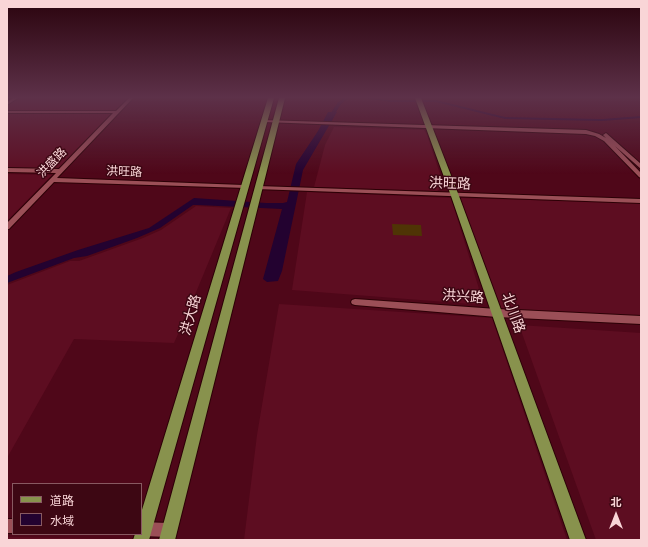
<!DOCTYPE html>
<html>
<head>
<meta charset="utf-8">
<style>
  body { margin:0 }
  #map { position:relative; width:648px; height:547px; overflow:hidden; background:#4f0719; font-family:Rubik,"Noto Sans SC",sans-serif }
  canvas { display:block }
  .frame { position:absolute; inset:0; border:8px solid #f9d5d7; pointer-events:none }
  .legend { position:absolute; left:12px; top:483px; width:130px; height:52px; box-sizing:border-box; background:#3d0713; border:1px solid #885961; margin:0; padding:5px 7px; list-style:none; font-size:12px; color:#f9d5d7 }
  .legend li { display:flex; align-items:center; gap:8px; height:20px }
  .legend b { width:20px; border:1px solid #885961 }
  .north { position:absolute; left:596px; top:495px; width:40px; height:40px; -webkit-text-stroke:3px #3d0713; paint-order:stroke; rotate:0deg; font-size:11px; font-weight:700; line-height:16px; text-align:center; color:#f9d5d7 }
  .north::after { content:''; display:block; margin:auto; width:14px; height:18px; background:#f9d5d7; clip-path:polygon(50% 0,100% 100%,50% 72%,0 100%) }
</style>
</head>
<body>
<div id="map">
<canvas width="648" height="547"></canvas>
<div class="frame"></div>
<ul class="legend">
<li><b style="height:5px;background:#88924d"></b>道路</li>
<li><b style="height:11px;background:#230230"></b>水域</li>
</ul>
<div class="north">北</div>
</div>
<script>
const g = document.querySelector('canvas').getContext('2d');
g.lineJoin = 'round';
function fill(path, color) { g.fillStyle = color; g.fill(path, 'evenodd'); }
const poly = rows => new Path2D(rows.map(r => 'M' + r).join(''));
function strokePath(path, color, width, dash) { g.strokeStyle = color; g.lineWidth = width; g.lineCap = dash ? 'butt' : 'round'; g.setLineDash(dash || []); g.stroke(path); }
function drawText(font, color, halo, rows, align = 'center') {
  g.font = font + ' Rubik,"Noto Sans SC",sans-serif'; g.lineWidth = 3; g.setLineDash([]); g.textBaseline = 'middle'; g.strokeStyle = halo; g.fillStyle = color; for (const [text, x, y, turn = 0] of rows) {
    g.save(); g.translate(x, y); g.rotate((+turn || 0) * Math.PI / 180); g.textAlign = isNaN(turn) ? turn : align; if (halo) g.strokeText(text, 0, 0); g.fillText(text, 0, 0); g.restore();
  }
}
fill(poly([
  [17,98,128,98,115,111,7,111,7,105],
  [7,112,81,113,113,113,57,170,7,169],
  [334,127,424,130,427,135,444,186,437,191,314,187,325,145],
  [7,174,52,175,7,221],
  [307,192,451,198,484,305,292,290],
  [458,198,641,203,641,317,502,310],
  [196,206,231,208,187,314,174,343,74,339,7,458,7,285,70,261,79,261,143,238,161,230],
  [279,304,492,318,567,540,244,540,257,435],
  [519,325,641,333,641,540,596,540],
  [7,537,113,539,113,540,7,540]
]), '#5d0d21');
fill(poly([
  [392,224,421,225,422,236,393,235]
]), '#4f3405');
fill(poly([
  [328,112,337,112,303,170,282,271,278,281,267,282,263,279,282,209,198,205,193,205,160,228,137,238,87,256,74,258,7,283,7,276,16,272,78,250,149,228,194,198,266,203,283,203,287,202,296,164,318,131]
]), '#230230');
fill(poly([
  [344,98,348,98,341,104,331,120,327,120,327,119,338,102,344,98],
  [364,98,391,100,436,100,505,117,602,119,641,116,641,118,602,121,505,119,436,102,391,102,364,98]
]), '#230230');
const minor = poly([
  [13,98,18,98,7,105,7,102,13,98],
  [129,98,133,98,57,178,244,185,246,186,246,188,54,182,9,229,7,229,7,223,56,173,7,172,7,168,59,169,113,113,7,113,7,111,116,111,129,98],
  [262,120,586,130,599,134,606,138,603,135,606,133,641,164,641,169,615,146,641,173,641,178,639,177,604,141,595,136,586,134,264,122,262,121,262,120],
  [258,186,641,199,641,203,256,189,255,188,258,186],
  [355,299,497,309,641,316,641,324,497,317,355,305,352,304,351,302,352,300,355,299],
  [7,519,13,519,13,533,7,533,7,519],
  [141,522,169,523,174,525,176,530,174,535,169,537,141,536,137,534,141,534,141,522]
]);
const major = poly([
  [268,98,274,98,149,540,133,540,135,534,141,534,141,513,268,98],
  [279,98,285,98,175,540,159,540,279,98],
  [415,98,421,98,459,196,586,540,570,540,451,196,415,98]
]);
strokePath(minor, '#2c0006', 2);
strokePath(major, '#2c0006', 2);
fill(minor, '#9b4f57');
fill(major, '#88924d');
const sky = g.createLinearGradient(0, 0, 0, 174);
sky.addColorStop(0, '#2b040e');
sky.addColorStop(0.56, '#5d3149');
sky.addColorStop(1, '#5d314900');
g.fillStyle = sky;
g.fillRect(0, 0, 648, 174);
drawText('12px', '#f9d5d7', '#3d0713', [
  ["洪盛路",52,163,-46],
  ["洪旺路",124,172,2]
]);
drawText('14px', '#f9d5d7', '#3d0713', [
  ["洪旺路",450,184,2],
  ["洪兴路",463,297,4],
  ["北川路",513,313,70],
  ["洪大路",191,315,-74]
]);
</script>
</body>
</html>
